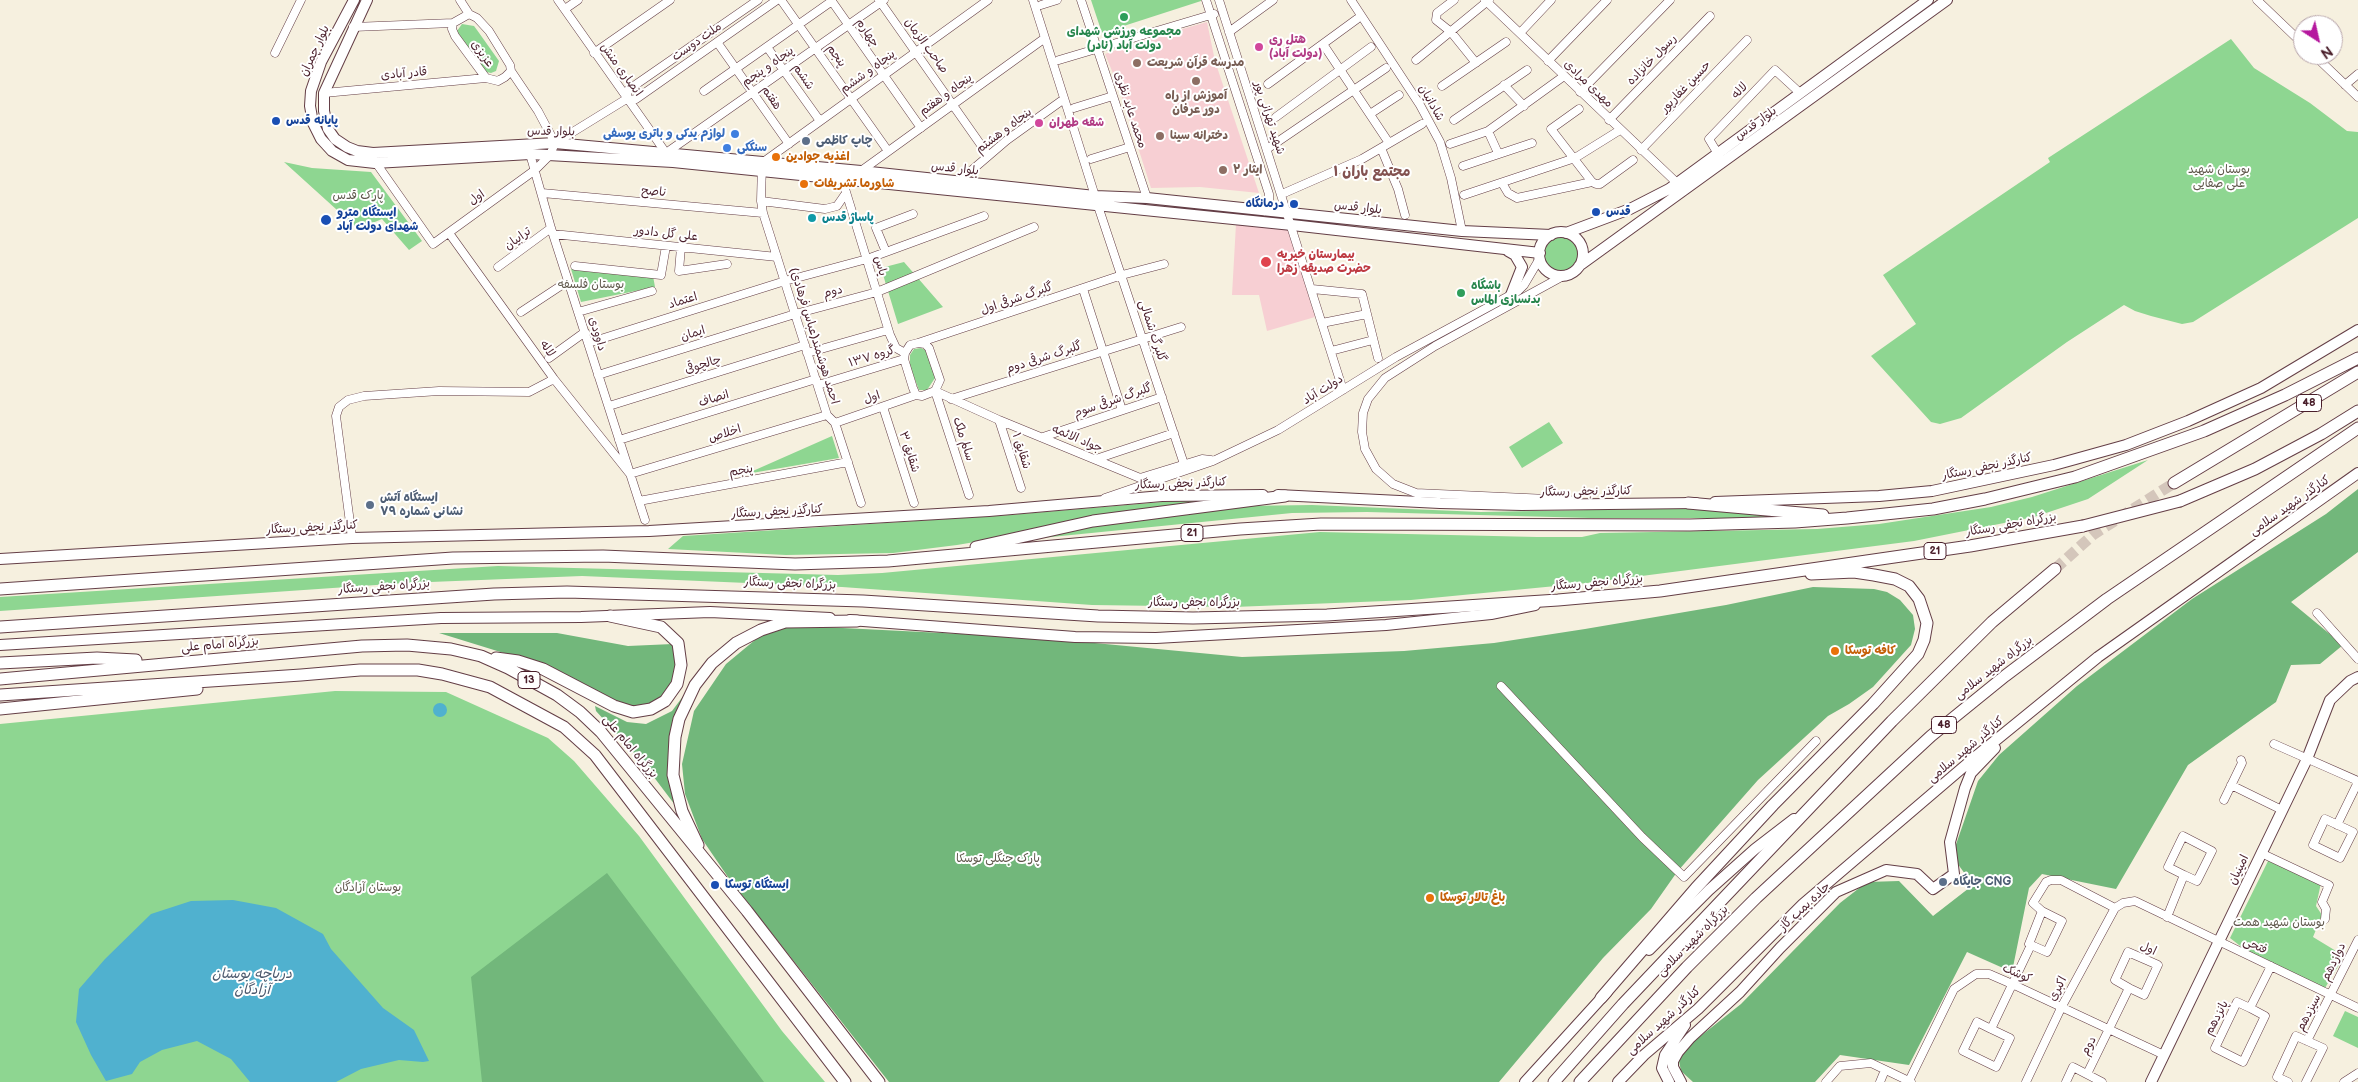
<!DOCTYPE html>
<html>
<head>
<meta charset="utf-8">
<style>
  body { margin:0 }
  #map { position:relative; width:2358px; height:1082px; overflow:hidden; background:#f6f0df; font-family:"Balsamiq Sans",sans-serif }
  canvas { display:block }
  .north { position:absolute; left:2293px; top:15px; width:50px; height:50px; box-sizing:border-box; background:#fff; border:1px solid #b7a5aa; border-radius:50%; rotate:145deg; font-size:14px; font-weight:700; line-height:20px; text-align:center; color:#4a1f2b }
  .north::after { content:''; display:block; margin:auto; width:18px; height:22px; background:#b5179e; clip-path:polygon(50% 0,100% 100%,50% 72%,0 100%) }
</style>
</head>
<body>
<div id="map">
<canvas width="2358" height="1082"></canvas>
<div class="north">N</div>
</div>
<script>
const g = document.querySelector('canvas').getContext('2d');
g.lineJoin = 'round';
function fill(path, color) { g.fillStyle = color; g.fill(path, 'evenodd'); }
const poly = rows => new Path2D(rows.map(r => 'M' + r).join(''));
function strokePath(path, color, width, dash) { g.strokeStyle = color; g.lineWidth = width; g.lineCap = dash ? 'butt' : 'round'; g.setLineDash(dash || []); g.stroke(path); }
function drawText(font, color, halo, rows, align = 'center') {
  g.font = font + ' "Balsamiq Sans","Playpen Sans Arabic",sans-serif'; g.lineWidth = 4; g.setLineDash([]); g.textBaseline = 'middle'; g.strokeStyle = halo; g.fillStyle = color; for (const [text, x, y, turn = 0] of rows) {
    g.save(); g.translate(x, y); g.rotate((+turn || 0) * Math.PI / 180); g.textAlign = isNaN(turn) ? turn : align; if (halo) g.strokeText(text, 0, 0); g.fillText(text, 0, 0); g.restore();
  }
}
fill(poly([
  [1207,22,1215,61,1259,193,1200,187,1151,188,1119,88,1105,54,1158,36],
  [1236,224,1289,230,1315,317,1267,331,1259,295,1232,295]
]), '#f7cfd3');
fill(poly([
  [1091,0,1201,0,1201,1,1102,33],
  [462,24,474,26,477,30,499,61,496,71,491,73,482,71,457,31],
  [2231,39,2254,68,2310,103,2347,131,2358,132,2358,218,2193,322,2182,324,2151,316,2135,311,2124,305,2067,342,1961,418,1940,424,1931,422,1871,356,1916,324,1883,275,2050,162,2048,158],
  [284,162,312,168,371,172,422,241,409,250,382,219,358,229],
  '1542 254a19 19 0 1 1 38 0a19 19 0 1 1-38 0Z',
  [904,262,943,307,898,324,881,268],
  [571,269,653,276,655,287,581,302],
  [921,348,927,351,935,378,927,390,919,390,910,367,910,355,914,349],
  [1549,422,1563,443,1522,468,1509,447],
  [832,436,839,458,746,474],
  [2148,460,2088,499,2034,517,1914,541,1587,583,1411,600,1234,607,1092,605,842,587,582,576,405,583,0,611,0,597,498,566,838,575,882,573,1320,532,1537,537,1582,537,1600,533,1817,529,1879,524,1991,507,2032,497],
  [1197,499,1213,502,957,545,893,553,786,555,668,549,683,536,1009,515],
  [1312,505,1481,512,1694,508,1782,514,1782,518,1591,518,1367,512,1292,513,1031,539,1061,530,1242,506],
  [335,691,446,692,548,738,574,761,639,836,782,1031,825,1082,0,1082,0,724],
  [2269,859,2321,883,2316,906,2322,915,2313,937,2341,954,2343,958,2325,988,2248,952,2230,938],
  [2345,1011,2358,1017,2358,1048,2333,1036]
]), '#8ed691');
fill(poly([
  [2358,489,2358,552,2291,602,2343,645,2320,664,2291,665,2276,702,2188,765,2116,889,2042,874,2029,888,2012,972,1967,952,1909,1065,1840,1055,1815,1082,1693,1082,1681,1071,1679,1061,1683,1050,1741,1004,1840,903,1867,882,1899,881,1933,916,1973,885,1952,856,1978,781,1999,755,2077,686,2192,599,2326,514],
  [1813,587,1874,589,1887,592,1900,600,1913,615,1915,629,1911,645,1873,687,1849,704,1828,716,1758,780,1677,872,1651,909,1603,958,1499,1082,889,1082,730,880,702,839,685,794,682,764,694,711,726,664,761,635,783,625,1042,638,1242,657,1404,651,1494,643,1585,629,1726,605],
  [439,633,557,633,628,646,673,644,676,667,672,686,660,702,643,708,613,701,549,667],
  [684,695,684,700,672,732,678,809,644,764,596,711,595,706,627,722,646,724,672,711],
  [607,873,764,1082,482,1082,471,977]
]), '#72b77b');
fill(poly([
  '433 710a7 7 0 1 1 14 0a7 7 0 1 1-14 0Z',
  [233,900,276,908,323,934,331,949,383,1008,414,1030,429,1061,423,1062,399,1060,361,1069,336,1082,250,1082,231,1059,197,1041,162,1050,140,1062,132,1074,106,1081,91,1055,76,1022,79,989,105,959,151,914,191,901]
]), '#50b1cf');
strokePath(poly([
  [2055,569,2094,534,2174,483]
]), '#d4c6bb', 11, [11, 5.5]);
const minor = poly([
  [460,0,469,14,477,18,489,31,510,65,511,71,505,77,498,81,486,78,455,36,452,29,453,23,469,14],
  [558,0,666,153,884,0],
  [781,0,888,151],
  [831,0,921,128],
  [879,0,988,155],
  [1033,0,1095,196],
  [1081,0,1147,198],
  [1206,0,1269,194,1269,202,1264,211],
  [1219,0,1343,390],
  [1351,0,1420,105,1440,142,1451,178,1462,231],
  [1454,0,1437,13,1436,20,1451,32,1476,63],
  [1485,0,1677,183],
  [2257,0,2303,44],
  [1041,5,1057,0],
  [565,9,578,0],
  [353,27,453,23],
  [1229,32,1273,0],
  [1520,33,1551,0],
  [717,42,789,144],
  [1323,44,1389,143],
  [767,47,820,121],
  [275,53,301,0],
  [594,53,670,0],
  [2314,55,2358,97],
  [1059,60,1214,14],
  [1416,60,1489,0],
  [1548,61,1607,0],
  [511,71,538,111,555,143],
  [1268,84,1357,19],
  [1504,85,1524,106],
  [2345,85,2358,74],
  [1442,86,1506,42],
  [704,91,832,1],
  [1580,92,1670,0],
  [324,93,486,78],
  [627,96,628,90,758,0],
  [629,100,636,99,777,0],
  [1074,108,1113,96],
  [1579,109,1551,129,1592,182,1596,184,1600,184,1633,160],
  [1370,114,1399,95],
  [1276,117,1371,47],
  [1454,120,1527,70],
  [1609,120,1710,16],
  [1488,131,1498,153],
  [1450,144,1488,131,1564,76],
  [1381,148,1398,189,1405,215],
  [1267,149,1386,68],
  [1641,150,1747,40],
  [530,154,551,228,645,520],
  [1718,154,1709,139,1775,70,1800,93],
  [1091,159,1130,147],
  [374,160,433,244,535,170,550,155,555,143,628,98],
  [1463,166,1532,143],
  [861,171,1045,38],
  [842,179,890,335,896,348,905,353],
  [958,182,1007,140,1064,99],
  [1502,183,1508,193,1517,198,1592,182],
  [542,193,763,213],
  [1282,194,1362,159,1422,124],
  [1464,195,1575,158,1620,130],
  [761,201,825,209,837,206,846,193],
  [1098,206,1184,464],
  [449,233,554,379,630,474,827,415],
  [553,234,777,257],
  [681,247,679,271,727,264],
  [886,252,876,228,913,214],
  [575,266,661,275,666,246],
  [498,267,551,228],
  [1565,275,1435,346,1385,378,1368,399,1363,413,1362,432,1365,449,1376,469,1393,484,1416,493,1570,500],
  [1083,289,1122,410],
  [1312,289,1362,294,1378,358],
  [521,312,568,281],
  [578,312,652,291],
  [1322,323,1367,314],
  [588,343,785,281,867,259,984,216],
  [918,343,1122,275,1164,264],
  [918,343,925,344,929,348,940,380,935,391,922,396,916,395,913,388,904,359,905,353,910,345,918,343],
  [1331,351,1373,340],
  [807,353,888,330],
  [549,358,585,332],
  [598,375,795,314,877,292,1034,227],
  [818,385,904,359],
  [935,391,999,420,1140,478,1202,459,1211,460],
  [935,391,969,495],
  [951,399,1181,327],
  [609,406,805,345],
  [883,407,914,503],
  [999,420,1021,488],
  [835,423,916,395],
  [1043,437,1162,397],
  [619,440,816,379],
  [1096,459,1174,433],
  [1105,498,1213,461,1278,430,1396,357,1518,291,1524,285,1540,258],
  [639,501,848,462],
  [861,503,835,423,827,415,763,213,761,201,762,163,988,0],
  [352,538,336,416,339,407,348,400,364,396,439,391,529,392,554,379],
  [2317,613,2358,659],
  [1501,686,1642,837,1684,877,1816,741],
  [2274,744,2358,781],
  [2231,785,2282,810],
  [2224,800,2242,763,2241,760],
  [2325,819,2353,832,2340,858,2313,845,2325,819],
  [2337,825,2358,782],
  [2261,853,2329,885,2322,902,2326,909,2325,919],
  [2115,908,2123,903,2135,901,2358,1008],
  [2042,911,2033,903,2046,882,2051,880,2061,880,2115,908],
  [2167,917,2184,875,2197,881,2212,851,2183,836,2168,867,2184,875],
  [2250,1008,2237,1002,2215,1048,2243,1062,2265,1016,2250,1008,2271,966],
  [1991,1029,1977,1022,1963,1051,1996,1067,2010,1038,1991,1029,2031,945,2047,952,2062,921,2042,911,2029,944,2031,945],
  [2307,1041,2358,940],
  [2087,1074,2129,988,2144,995,2158,965,2128,952,2115,980,2129,988],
  [1909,1081,1954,989,1976,974,1989,974,2012,984,2164,1055],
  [1826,1082,1840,1066,1871,1063,1911,1082],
  [1880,1082,1885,1070],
  [2026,1082,2062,1006,2115,908],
  [2066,1082,2073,1067,2102,1082],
  [2288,1082,2277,1077,2296,1036,2323,1048,2306,1082],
  [2344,1082,2358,1073]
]);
const major = poly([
  [354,0,321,62,311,91,310,106,313,123,321,139,332,151,348,160,375,163,530,154,673,162,1292,225,1540,253],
  [367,0,324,93,324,111,328,129,335,139,347,147,357,151,373,153,555,143,861,171,1095,196,1147,198,1462,231,1551,235],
  '1539 254a22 22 0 1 1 44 0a22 22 0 1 1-44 0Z',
  [1566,233,1630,209,1669,189,1928,0],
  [1508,251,1515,255,1522,267,1511,295],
  [1579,266,1947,0],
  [1278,495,1440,503,1522,505,1696,503],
  [1715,502,1879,496,1932,491,2054,465,2126,445,2188,421,2261,388,2358,330],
  [0,559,352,538,649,531,989,511,1162,496,1263,495],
  [850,620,1075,637,1156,638,1386,625,1491,614,1535,605],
  [0,645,441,618,581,617,710,612,830,618],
  [1649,950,1709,890,1755,849,1794,819],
  [1525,1082,1607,992],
  [1618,1082,1644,1055,1698,1009,1803,904,1974,758,2098,657,2358,473],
  [1669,1082,1662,1068,1665,1055,1685,1025],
  [1681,1082,1673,1067,1673,1061,1678,1052,1690,1038,1740,992,1780,948,1836,892,1886,870,1917,874,1933,889,1954,874,1950,842,1965,788,1971,773,1995,748],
  [2151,1082,2307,759,2330,700,2350,681,2358,677]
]);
const highway = poly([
  [2174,483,2358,372],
  [2180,501,2255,469,2321,434,2358,411],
  [1688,503,1823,515],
  [976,547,1093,521,1285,496],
  [0,589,453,558,603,556,795,564,888,561,1240,529,1321,524,1690,525,1795,522,1847,518,1933,509,1985,499,2075,477,2204,431,2285,395,2358,358],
  [0,627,494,594,567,592,863,601,1098,616,1193,618,1327,615,1558,600,1660,591,1970,546,2083,526],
  [496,658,518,661,543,669,614,706,633,712,651,709,665,701,677,684,681,665,678,643,661,627,610,616],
  [0,663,97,658,136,660],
  [0,679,362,646,407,645,451,649,481,656,508,668,557,695,580,712,601,732,747,911,879,1082],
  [0,695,301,675,360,670,418,670,442,674,490,687,564,727,595,755,845,1082],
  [0,709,197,689],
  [698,845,682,811,673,775,675,737,679,719,695,685,712,663,736,643,761,630,785,622,857,621],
  [1601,998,1696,888,1773,805,1873,704,1918,654,1924,640,1927,623,1919,599,1909,586,1895,579,1874,575,1854,572,1811,574],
  [1554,1082,1623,1004,1892,721,1992,622,2055,569],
  [1580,1082,1687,967,1756,898,1931,736,2005,676,2107,599,2358,428]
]);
strokePath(minor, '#643e46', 9);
strokePath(major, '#643e46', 12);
strokePath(highway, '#643e46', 13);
strokePath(minor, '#fff', 8);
strokePath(major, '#fff', 10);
strokePath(highway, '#fff', 11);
const highwayBridge = poly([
  [2083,526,2180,501]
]);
strokePath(highwayBridge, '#643e46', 13, []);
strokePath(highwayBridge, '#fff', 11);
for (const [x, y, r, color] of [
  [1124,17,5,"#2e9e5b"],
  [1259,47,5,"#d1479c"],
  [1137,63,5,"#8d6e63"],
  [1196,81,5,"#8d6e63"],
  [276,121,5,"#1a4fb4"],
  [1039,123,5,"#d1479c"],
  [735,134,5,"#3f7fe0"],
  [1160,136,5,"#8d6e63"],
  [806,141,5,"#5c6f8a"],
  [727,148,5,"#3f7fe0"],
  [776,157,5,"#e8710a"],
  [1223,170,5,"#8d6e63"],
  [804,184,5,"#e8710a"],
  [1294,204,5,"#1a4fb4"],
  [1596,212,5,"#1a4fb4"],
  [812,218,5,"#0f9aa8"],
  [326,220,6,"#1a4fb4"],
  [1266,262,6,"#e0444e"],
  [1461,293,5,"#2e9e5b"],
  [370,505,5,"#5c6f8a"],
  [1835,651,5,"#e8710a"],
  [1943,882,5,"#5c6f8a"],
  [715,885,5,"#1a4fb4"],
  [1430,898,5,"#e8710a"]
]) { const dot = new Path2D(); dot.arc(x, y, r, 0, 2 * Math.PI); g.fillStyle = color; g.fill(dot); strokePath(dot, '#fff', 2); }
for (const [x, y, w] of [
  [2309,403,25],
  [1192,533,22],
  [1935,551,22],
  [529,680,22],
  [1944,725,25]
]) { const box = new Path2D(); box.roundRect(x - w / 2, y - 8.5, w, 17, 4); g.fillStyle = '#fff'; g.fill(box); strokePath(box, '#4a1f2b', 1); }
drawText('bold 11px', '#4a1f2b', null, [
  ["48",2309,403],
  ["21",1192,533],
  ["21",1935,551],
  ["13",529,680],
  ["48",1944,725]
]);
drawText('bold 12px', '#27864d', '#fff', [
  ["مجموعه ورزشی شهدای",1124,32],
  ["دولت آباد (نادر)",1124,46],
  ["باشگاه",1471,286,"left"],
  ["بدنسازی الماس",1471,300,"left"]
]);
drawText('12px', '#4a1f2b', '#fff', [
  ["چهارم",867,33,56],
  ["ملت دوست",697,42,-35],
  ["صاحب الزمان",926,46,54],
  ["بلوار چمران",315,51,-65],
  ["عزیزی",482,54,54],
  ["پنجم",836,56,55],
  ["رسول خانزاده",1652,60,-46],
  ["پنجاه و پنجم",768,67,-35],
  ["انصاری منش",621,70,54],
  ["پنجاه و ششم",868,72,-36],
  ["قادر آبادی",404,74,-5],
  ["ششم",803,77,55],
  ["مهدی مرادی",1588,84,44],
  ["حسین غفارپور",1686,87,-46],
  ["لاله",1740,91,-46],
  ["پنجاه و هفتم",946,95,-36],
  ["هفتم",771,98,56],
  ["شادانیان",1431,103,60],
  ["محمد عابد نظری",1130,110,72],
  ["شهید تهرانی پور",1269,118,72],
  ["بلوار قدس",1756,124,-36],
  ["پنجاه و هشتم",1004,131,-37],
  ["بلوار قدس",551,132,1],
  ["بلوار قدس",955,169,6],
  ["ناصح",654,192,5],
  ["اول",477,198,-36],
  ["بلوار قدس",1358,208,6],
  ["علی گل دادور",666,234,6],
  ["ترابیان",518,239,-36],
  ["یاس",880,266,73],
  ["دوم",833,292,-15],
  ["گلبرگ شرقی اول",1017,299,-19],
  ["اعتماد",683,301,-17],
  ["گلبرگ شمالی",1152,331,72],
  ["داوودی",597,334,73],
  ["ایمان",693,334,-17],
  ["احمد هوشمند(عباس فرهادی)",814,336,73],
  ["لاله",547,349,55],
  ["گروه ۱۳۷",872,357,-17],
  ["گلبرگ شرقی دوم",1044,358,-18],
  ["چالچوقی",703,365,-17],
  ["دولت آباد",1323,390,-32],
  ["اول",872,398,-19],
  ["انصاف",714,399,-17],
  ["گلبرگ شرقی سوم",1113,401,-19],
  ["اخلاص",725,434,-17],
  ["سالم ملک",963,439,72],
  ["جواد الائمه",1077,439,23],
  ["شقایق ۱",1021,451,72],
  ["شقایق ۳",909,452,72],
  ["کنارگذر نجفی رستگار",1987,467,-12],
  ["پنجم",741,471,-10],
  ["کنارگذر نجفی رستگار",1181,484,-2],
  ["کنارگذر نجفی رستگار",1586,492,-1],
  ["کنارگذر شهید سلامی",2290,506,-35],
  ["کنارگذر نجفی رستگار",777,512,-3],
  ["بزرگراه نجفی رستگار",2011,525,-10],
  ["کنارگذر نجفی رستگار",312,528,-3],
  ["بزرگراه نجفی رستگار",1597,583,-5],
  ["بزرگراه نجفی رستگار",790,584,2],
  ["بزرگراه نجفی رستگار",384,587,-4],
  ["بزرگراه نجفی رستگار",1194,603],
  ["بزرگراه امام علی",220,645,-5],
  ["بزرگراه شهید سلامی",1994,668,-38],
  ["بزرگراه امام علی",630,747,50],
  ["کنارگذر شهید سلامی",1966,750,-40],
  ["امینیان",2239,870,-64],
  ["جاده پمپ گاز",1805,907,-43],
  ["بزرگراه شهید سلامی",1693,941,-45],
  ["فتحی",2255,946,25],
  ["اول",2148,949,24],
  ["دوازدهم",2334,962,-64],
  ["کوشک",2017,974,24],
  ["اکبری",2058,989,-62],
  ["سیزدهم",2309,1013,-63],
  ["پانزدهم",2217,1018,-62],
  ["کنارگذر شهید سلامی",1664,1021,-42],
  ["دوم",2089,1046,-62]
]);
drawText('bold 12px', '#b23c85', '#fff', [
  ["هتل ری",1269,40],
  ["(دولت آباد)",1269,54],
  ["شقه طهران",1049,123]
], 'left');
drawText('bold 12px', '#785e54', '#fff', [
  ["مدرسه قرآن شریعت",1147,63],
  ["آموزش از راه",1196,96,"center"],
  ["دور عرفان",1196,110,"center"],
  ["دخترانه سینا",1170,136],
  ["ایثار ۲",1233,170]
], 'left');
drawText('bold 12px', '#164399', '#fff', [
  ["پایانه قدس",286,121],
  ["درمانگاه",1284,204,"right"],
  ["قدس",1606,212],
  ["ایستگاه مترو",337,213],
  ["شهدای دولت آباد",337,227],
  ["ایستگاه توسکا",725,885]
], 'left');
drawText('bold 12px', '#366cbe', '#fff', [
  ["لوازم یدکی و باتری یوسفی",725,134],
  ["سنگکی",737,148,"left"]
], 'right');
drawText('bold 12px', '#4e5e75', '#fff', [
  ["چاپ كاظمى",816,141],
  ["ایستگاه آتش",380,498],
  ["نشانی شماره ۷۹",380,512],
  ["جایگاه CNG",1953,882]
], 'left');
drawText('bold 12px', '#c56008', '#fff', [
  ["اغذیه جوادین",786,157],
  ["شاورما تشریفات",814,184],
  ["کافه توسکا",1845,651],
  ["باغ تالار توسکا",1440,898]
], 'left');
drawText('12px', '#5e564a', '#fff', [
  ["بوستان شهید",2219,170],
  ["علی صفایی",2219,184],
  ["پارک قدس",358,196],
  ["بوستان فلسفه",591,285],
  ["پارک جنگلی توسکا",998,859],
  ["بوستان آزادگان",368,888],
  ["بوستان شهید همت",2279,923]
]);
drawText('bold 12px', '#0d838f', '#fff', [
  ["پاساژ قدس",822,218]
], 'left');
drawText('bold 12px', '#be3a42', '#fff', [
  ["بیمارستان خیریه",1277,255],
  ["حضرت صدیقه زهرا",1277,269]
], 'left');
drawText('bold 14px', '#835250', '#fff', [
  ["مجتمع باران ١",1372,172]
]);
drawText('italic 14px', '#4c596d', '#fff', [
  ["دریاچه بوستان",252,974],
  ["آزادگان",252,990]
]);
</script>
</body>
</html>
